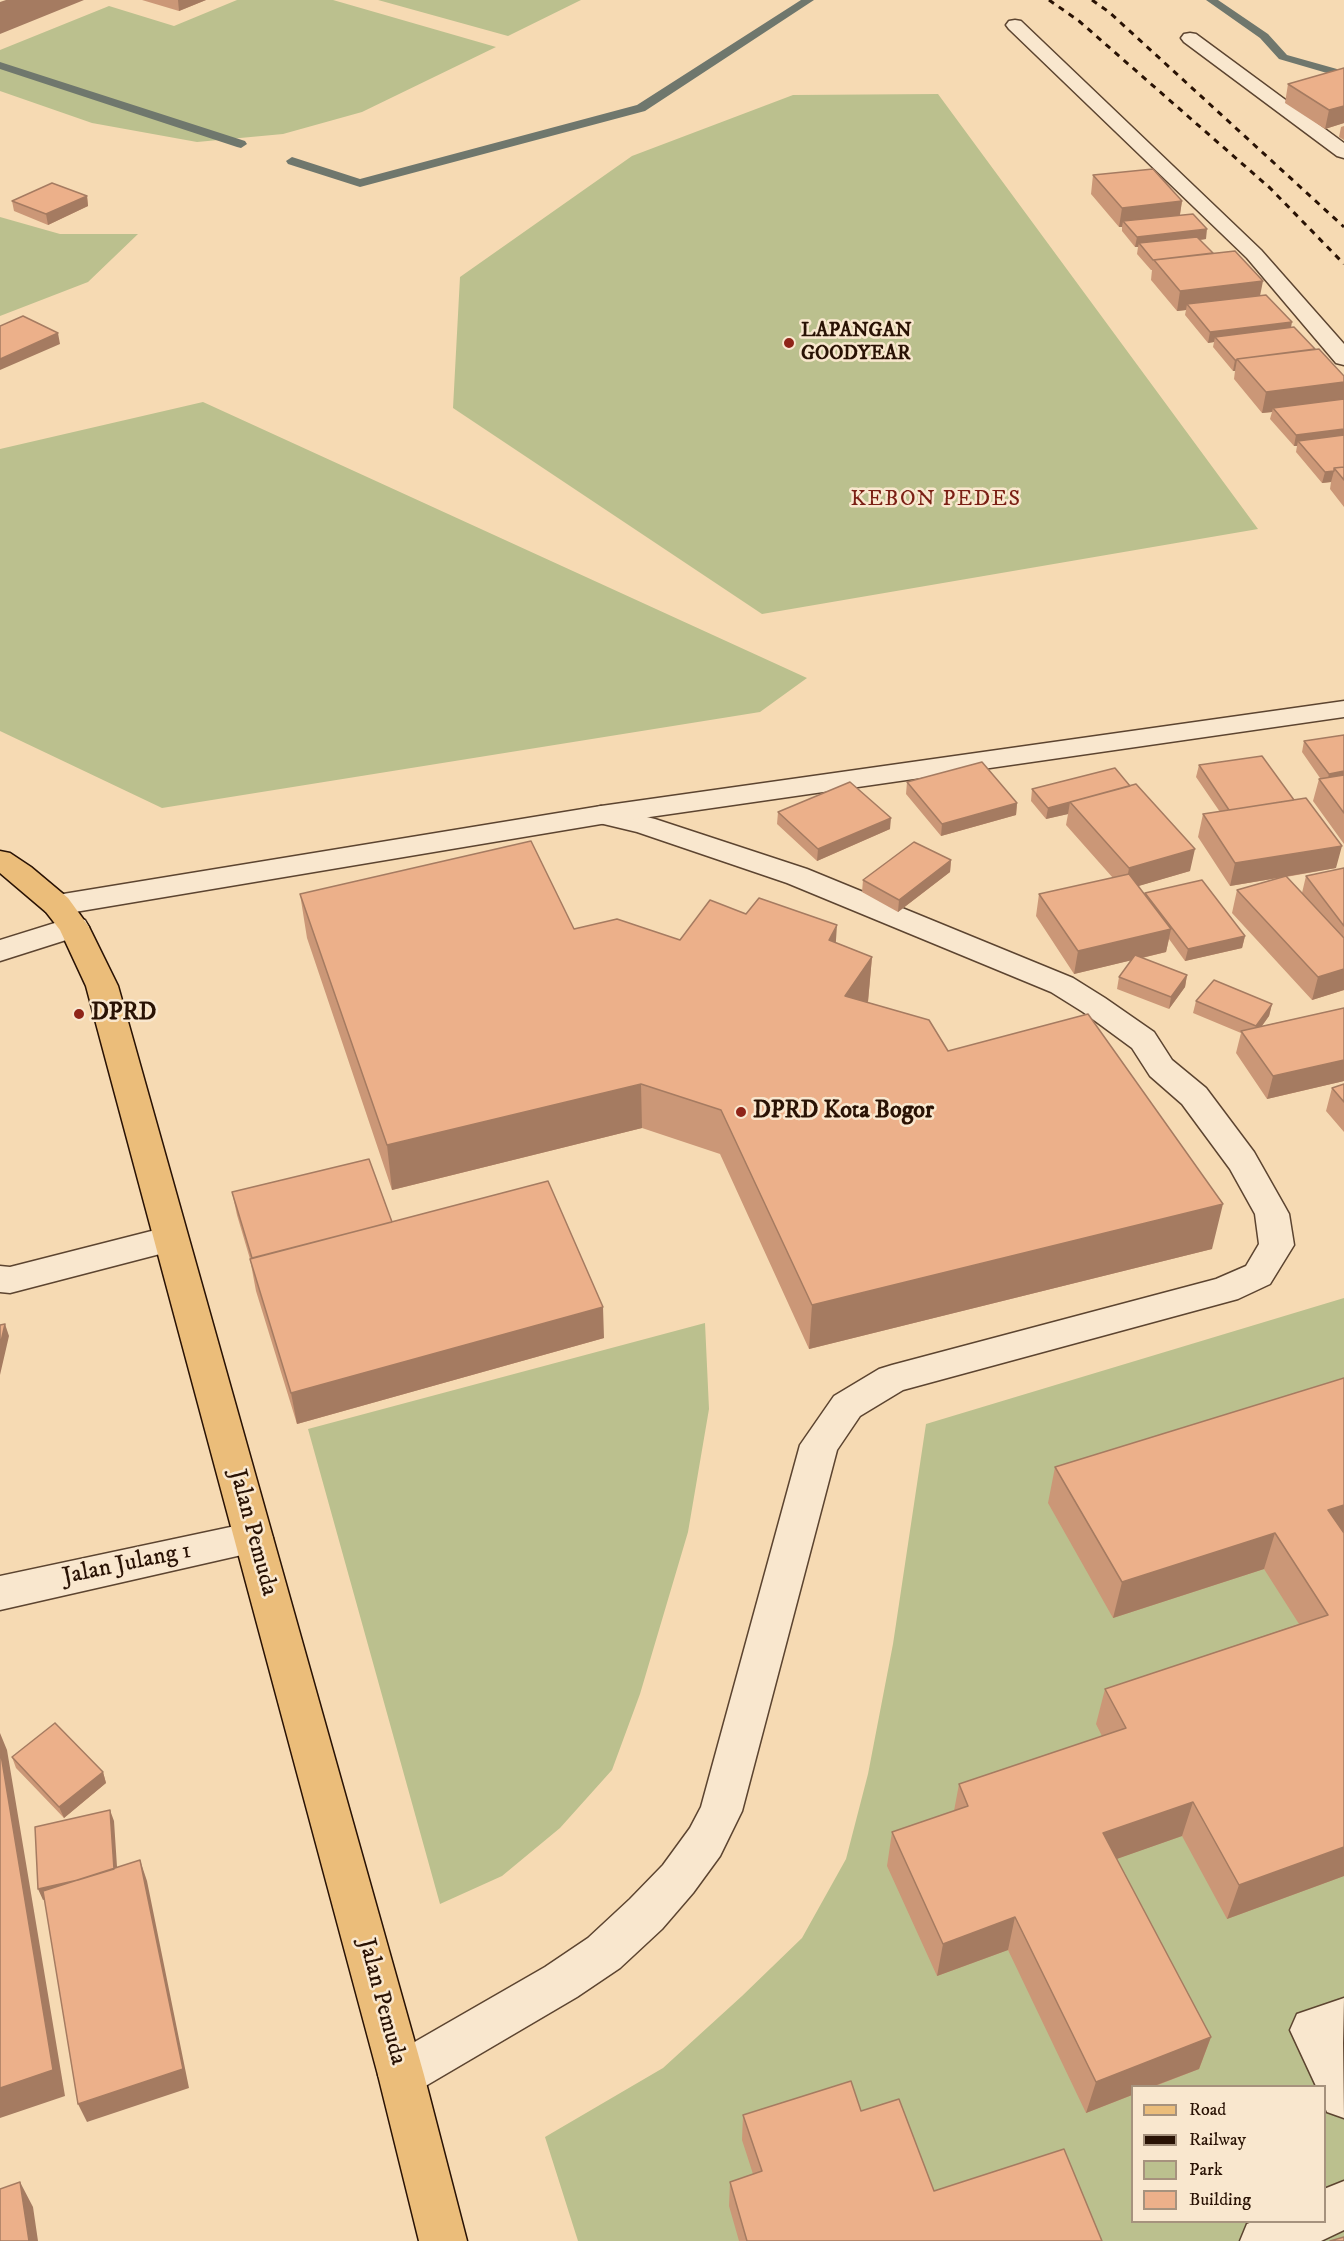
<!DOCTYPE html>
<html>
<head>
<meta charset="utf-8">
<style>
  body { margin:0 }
  #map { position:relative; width:1344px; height:2241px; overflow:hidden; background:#f6dab3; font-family:"IM FELL DW Pica",serif }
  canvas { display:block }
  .legend { position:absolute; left:1131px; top:2085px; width:195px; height:138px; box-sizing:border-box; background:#f9e7ce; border:2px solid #a6927d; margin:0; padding:8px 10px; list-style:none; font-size:18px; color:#291204 }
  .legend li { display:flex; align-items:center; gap:12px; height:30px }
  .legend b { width:30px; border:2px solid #a6927d }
</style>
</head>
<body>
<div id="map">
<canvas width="1344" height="2241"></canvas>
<ul class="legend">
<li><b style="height:8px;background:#ebbd7a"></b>Road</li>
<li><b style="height:8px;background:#291204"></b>Railway</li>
<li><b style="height:16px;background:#bbc08e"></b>Park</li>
<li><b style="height:16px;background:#ecb08a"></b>Building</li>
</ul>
</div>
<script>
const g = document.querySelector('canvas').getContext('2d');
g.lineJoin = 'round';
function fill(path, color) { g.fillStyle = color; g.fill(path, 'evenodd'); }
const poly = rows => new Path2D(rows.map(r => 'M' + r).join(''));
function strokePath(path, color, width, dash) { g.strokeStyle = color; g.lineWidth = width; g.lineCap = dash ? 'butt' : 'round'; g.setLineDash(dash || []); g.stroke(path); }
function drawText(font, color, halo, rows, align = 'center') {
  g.font = font + ' "IM FELL DW Pica",serif'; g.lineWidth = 5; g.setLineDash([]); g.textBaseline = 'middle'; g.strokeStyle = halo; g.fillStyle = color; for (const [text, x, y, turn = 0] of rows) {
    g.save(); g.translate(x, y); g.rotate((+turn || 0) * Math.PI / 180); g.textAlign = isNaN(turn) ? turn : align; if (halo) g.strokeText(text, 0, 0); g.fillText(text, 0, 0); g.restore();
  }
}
fill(poly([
  [237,0,333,0,496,47,362,112,283,134,197,142,92,123,0,91,0,50,109,6,174,26],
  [378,0,581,0,508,36],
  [938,94,1258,529,762,614,453,408,460,277,632,156,793,95],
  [0,217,60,234,138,234,88,282,0,316],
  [203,402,807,678,760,712,162,808,0,731,0,449],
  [1344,1298,1344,2241,578,2241,545,2137,663,2068,742,1996,802,1938,846,1859,868,1774,893,1644,926,1424],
  [1132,2086,1324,2086,1324,2222,1132,2222],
  [705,1323,709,1409,688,1532,640,1694,612,1770,560,1828,502,1876,440,1904,308,1429]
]), '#bbc08e');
fill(poly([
  [801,0,814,0,645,111,360,187,288,164,286,161,292,157,360,179,637,105,801,0],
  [1206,0,1218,0,1268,34,1287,55,1344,71,1344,78,1279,59,1260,38,1206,0],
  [0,62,245,141,247,144,241,148,237,147,0,69,0,62]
]), '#6f776d');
const lane = poly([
  [601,806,655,819,807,869,1073,978,1105,998,1154,1032,1172,1060,1206,1088,1254,1152,1284,1205,1289,1214,1294,1245,1270,1284,1238,1299,903,1390,860,1416,837,1450,742,1811,720,1856,693,1893,662,1929,620,1968,577,1997,417,2091,401,2098,385,2091,378,2075,385,2059,545,1967,588,1938,630,1899,663,1865,690,1828,701,1807,800,1445,834,1396,879,1369,892,1365,1216,1279,1246,1266,1259,1244,1255,1214,1230,1169,1182,1104,1150,1076,1132,1048,1083,1012,1051,992,787,883,637,832,591,821,587,815,591,809,601,806],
  [74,917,85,920,89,927,85,934,0,961,0,940,74,917],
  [171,1226,183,1230,188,1239,183,1248,10,1293,0,1292,0,1266,10,1267,171,1226],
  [1344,1998,1343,2043,1344,2118,1327,2112,1324,2105,1324,2086,1316,2086,1290,2030,1297,2014,1344,1998],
  [1344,2181,1344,2230,1321,2241,1240,2241,1247,2224,1252,2222,1324,2222,1324,2189,1344,2181]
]);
const street = poly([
  [1015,20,1021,21,1261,250,1344,344,1344,365,1336,363,1247,258,1009,29,1006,25,1009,21,1015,20],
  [1190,33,1196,34,1344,143,1344,158,1337,156,1184,42,1181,38,1184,34,1190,33],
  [1344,701,1344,717,601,824,57,915,46,912,42,905,46,898,57,895,601,806,1344,701],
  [254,1522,268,1527,273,1538,268,1549,0,1610,0,1576,254,1522]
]);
const primary = poly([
  [0,851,10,853,31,867,68,898,89,927,118,986,424,2075,467,2241,419,2241,378,2075,86,986,60,930,46,912,0,873,0,851]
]);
strokePath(lane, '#5c4430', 3);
strokePath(street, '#5c4430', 3);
strokePath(primary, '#291204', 3);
fill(lane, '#f9e7ce');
fill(street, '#f9e7ce');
fill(primary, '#ebbd7a');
strokePath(poly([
  [1049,0,1079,21,1270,188,1344,264],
  [1092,0,1109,12,1344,227]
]), '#291204', 3, [6, 6]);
fill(poly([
  [142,0,206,0,179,11],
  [1344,68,1344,123,1325,129,1285,103,1288,84],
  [1344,126,1344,140,1339,137,1341,127],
  [1093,175,1182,201,1180,215,1206,239,1200,240,1213,253,1260,295,1291,327,1344,376,1344,507,1330,489,1331,482,1322,483,1296,452,1297,446,1294,446,1270,419,1272,412,1262,413,1234,379,1235,371,1233,371,1213,347,1214,342,1208,343,1185,315,1186,310,1177,311,1151,280,1152,270,1151,270,1137,254,1138,247,1135,247,1122,231,1122,227,1119,227,1091,194],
  [87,196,88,206,48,225,14,211,12,201],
  [1344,735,1344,844,1313,801,1319,779,1320,778,1302,752,1304,741],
  [1199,765,1336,868,1286,877,1302,893,1306,876,1344,868,1344,990,1312,1000,1232,913,1237,890,1278,878,1230,886,1198,837,1203,814,1220,812,1196,777],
  [1115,768,1190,871,1138,886,1145,895,1145,893,1245,936,1242,948,1185,961,1169,939,1166,952,1142,958,1187,975,1185,987,1169,1009,1117,989,1119,977,1132,960,1074,974,1036,916,1039,894,1113,878,1066,825,1068,814,1046,819,1031,801,1032,789],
  [907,782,1017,803,1016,815,941,836,906,794],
  [778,812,890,829,817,861,777,824],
  [951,860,950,872,898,912,862,892,863,880],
  [300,894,574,929,680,940,746,914,836,943,872,957,868,1002,948,1051,1212,1249,809,1349,720,1154,642,1128,392,1190,307,938],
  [1196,1001,1272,1004,1269,1016,1262,1026,1344,1008,1344,1081,1267,1099,1236,1053,1241,1033,1193,1013],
  [1344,1084,1344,1132,1326,1111,1332,1088],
  [232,1192,392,1222,604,1338,297,1424,256,1291,250,1259,237,1215],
  [1344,1378,1344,1876,1227,1919,1182,1836,1116,1859,1211,2037,1199,2069,1086,2113,1008,1950,937,1976,887,1866,892,1832,954,1811,959,1784,1102,1736,1096,1724,1105,1689,1299,1624,1264,1569,1113,1618,1048,1503,1055,1467],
  [12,1757,103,1772,106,1783,64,1818,16,1768],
  [861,2111,934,2191,1102,2241,739,2241,729,2206,730,2182,753,2174,742,2140,743,2115]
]), '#cb9777');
fill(poly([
  [6,0,84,0,0,34,0,2],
  [178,0,206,0,179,11],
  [1344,106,1344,123,1325,129,1329,110],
  [87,196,88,206,48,225,46,214],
  [1182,201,1179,220,1123,221,1122,227,1119,227,1122,208],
  [1207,229,1206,239,1142,247,1139,243,1138,247,1135,247,1137,237],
  [1263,281,1259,301,1187,304,1186,310,1177,311,1180,291],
  [1292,322,1290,333,1215,337,1214,342,1208,343,1210,332],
  [58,333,60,344,0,370,0,359],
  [1235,360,1237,360,1235,371,1233,371],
  [1344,382,1344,402,1273,408,1272,412,1262,413,1266,392],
  [1344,429,1344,440,1298,441,1297,446,1294,446,1296,435],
  [1334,471,1331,482,1322,483,1325,472],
  [1344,771,1344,783,1326,786,1329,774],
  [1131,787,1070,802,1068,814,1046,819,1048,808],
  [1017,803,1016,815,941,836,942,824],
  [891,818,890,829,817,861,818,849],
  [1342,846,1336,868,1230,886,1235,863],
  [1195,849,1190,871,1125,890,1129,868],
  [951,860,950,872,898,912,899,900],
  [837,925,834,970,829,940],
  [1171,929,1166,952,1074,974,1078,951],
  [1245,936,1242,948,1185,961,1188,949],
  [872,957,868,1001,842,1040,845,996],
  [1344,969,1344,990,1312,1000,1318,977],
  [1187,975,1185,987,1169,1009,1171,997],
  [1272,1004,1269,1016,1253,1038,1256,1026],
  [1344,1060,1344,1081,1267,1099,1273,1076],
  [641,1084,642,1128,392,1190,387,1145],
  [1223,1204,1212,1249,809,1349,812,1305],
  [603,1307,604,1338,297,1424,291,1393],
  [5,1324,9,1336,0,1375,0,1346],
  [1344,1505,1344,1537,1328,1510],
  [1275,1533,1264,1569,1113,1618,1122,1582],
  [0,1733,7,1750,65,2096,0,2118],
  [103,1772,106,1783,64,1818,59,1807],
  [1193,1802,1182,1836,1094,1867,1103,1833],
  [110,1810,114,1821,118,1882,43,1900,38,1889],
  [1344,1847,1344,1876,1227,1919,1239,1885],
  [140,1860,147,1881,189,2088,87,2122,78,2104],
  [1015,1917,1008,1950,937,1976,943,1944],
  [1211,2037,1199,2069,1154,2086,1132,2086,1132,2095,1086,2113,1096,2082],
  [20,2182,33,2207,38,2241,29,2241]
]), '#a57b61');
const building = poly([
  [1344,68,1344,106,1329,110,1288,84,1344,68],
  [1153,169,1182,201,1122,208,1093,175,1153,169],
  [52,183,87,196,46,214,12,201,52,183],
  [1193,214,1207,229,1137,237,1123,221,1193,214],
  [1197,237,1213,253,1153,260,1139,243,1197,237],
  [1235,251,1263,281,1180,291,1154,260,1235,251],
  [1266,295,1292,322,1210,332,1187,304,1266,295],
  [23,316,58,333,0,359,0,326,23,316],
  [1294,327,1315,349,1237,359,1237,360,1235,360,1215,337,1294,327],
  [1319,349,1344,376,1344,382,1266,392,1237,359,1319,349],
  [1344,399,1344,429,1296,435,1273,408,1344,399],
  [1344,435,1344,467,1334,468,1334,471,1325,472,1298,441,1344,435],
  [1344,467,1344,480,1334,468,1344,467],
  [1344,735,1344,771,1329,774,1304,741,1344,735],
  [1262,756,1294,800,1229,810,1199,765,1262,756],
  [982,762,1017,803,942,824,907,782,982,762],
  [1115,768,1130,786,1048,808,1032,789,1115,768],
  [1344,775,1344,813,1319,779,1344,775],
  [850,782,891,818,818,849,778,812,850,782],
  [1136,784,1195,849,1129,868,1070,802,1136,784],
  [1306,798,1342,846,1235,863,1203,814,1306,798],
  [531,841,574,929,617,919,680,940,710,900,746,914,759,898,837,925,829,940,872,957,845,996,929,1020,948,1051,1088,1014,1223,1204,812,1305,721,1110,641,1084,387,1145,300,894,531,841],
  [914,842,951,860,899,900,863,880,914,842],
  [1344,868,1344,926,1306,876,1344,868],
  [1129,874,1171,929,1078,951,1039,894,1129,874],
  [1286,876,1344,938,1344,969,1318,977,1237,890,1286,876],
  [1202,880,1245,936,1188,949,1145,893,1202,880],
  [1135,955,1187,975,1171,997,1119,977,1135,955],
  [1214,980,1272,1004,1256,1026,1196,1001,1214,980],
  [1344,1008,1344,1060,1273,1076,1241,1031,1344,1008],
  [1344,1084,1344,1102,1332,1088,1344,1084],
  [369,1159,392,1222,252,1258,232,1192,369,1159],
  [548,1181,603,1307,291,1393,250,1259,548,1181],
  [5,1324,0,1346,0,1325,5,1324],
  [1344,1378,1344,1505,1328,1510,1344,1533,1344,1847,1239,1885,1193,1802,1103,1833,1211,2037,1096,2082,1015,1917,943,1944,892,1832,968,1806,959,1784,1126,1728,1105,1689,1328,1615,1275,1533,1122,1582,1055,1467,1344,1378],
  [55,1723,103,1772,59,1807,12,1757,55,1723],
  [0,1749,53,2070,0,2088,0,1749],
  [110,1810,114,1869,78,1880,38,1889,35,1827,110,1810],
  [140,1860,183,2069,78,2104,43,1891,140,1860],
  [851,2081,861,2111,899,2099,934,2191,1064,2149,1102,2241,747,2241,730,2182,762,2171,743,2115,851,2081],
  [20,2182,29,2241,0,2241,0,2189,20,2182],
  [1344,2237,1344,2241,1330,2241,1344,2237]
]);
fill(building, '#ecb08a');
strokePath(building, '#a57b61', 1.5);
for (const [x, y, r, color] of [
  [789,343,6,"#8f2418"],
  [79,1014,6,"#8f2418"],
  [741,1112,6,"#8f2418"]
]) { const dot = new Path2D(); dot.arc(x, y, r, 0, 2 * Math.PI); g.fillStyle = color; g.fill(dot); strokePath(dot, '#f9e7ce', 2); }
drawText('bold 20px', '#291204', '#f9e7ce', [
  ["LAPANGAN",801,332],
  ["GOODYEAR",801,355]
], 'left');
g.letterSpacing = '1.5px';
drawText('22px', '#7a1f14', '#f9e7ce', [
  ["KEBON PEDES",936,500]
]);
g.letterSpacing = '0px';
drawText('bold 24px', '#291204', '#f9e7ce', [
  ["DPRD",91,1014],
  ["DPRD Kota Bogor",753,1112]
], 'left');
drawText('24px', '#291204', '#f9e7ce', [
  ["Jalan Pemuda",252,1533,75],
  ["Jalan Julang 1",127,1565,-12],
  ["Jalan Pemuda",381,2002,75]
]);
</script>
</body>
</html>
